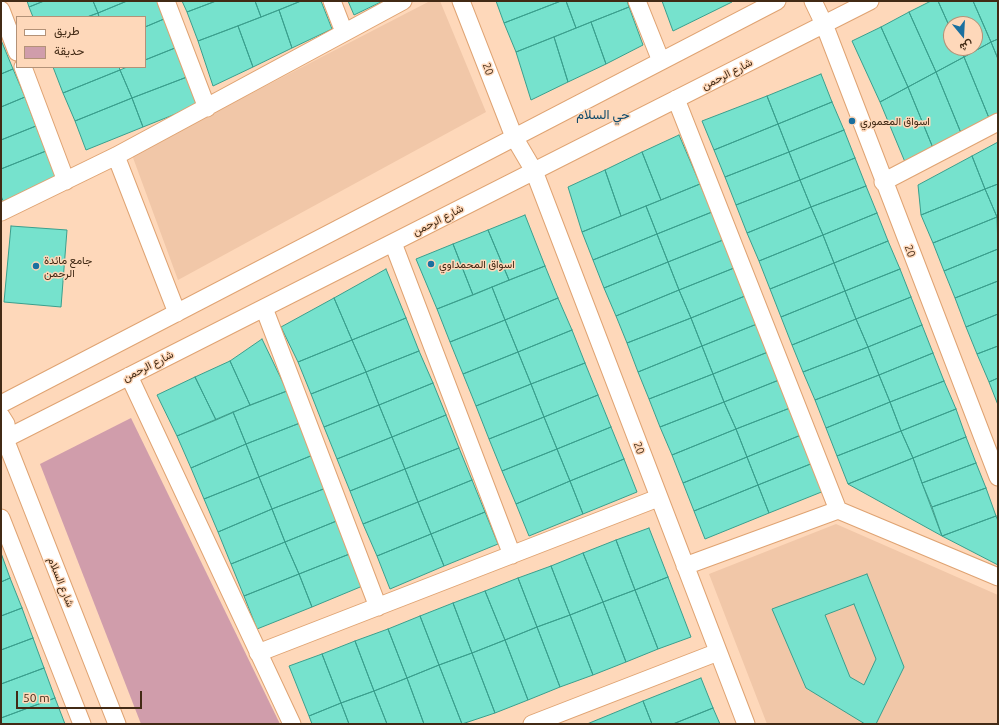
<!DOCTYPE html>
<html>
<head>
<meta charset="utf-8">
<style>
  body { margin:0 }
  #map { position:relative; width:999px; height:725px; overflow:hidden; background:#fed8ba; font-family:Ubuntu,Vazirmatn,sans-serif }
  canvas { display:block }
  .frame { position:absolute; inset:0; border:2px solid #422a15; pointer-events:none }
  .legend { position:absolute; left:16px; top:16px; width:130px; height:52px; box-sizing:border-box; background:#fed8ba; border:1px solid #b39278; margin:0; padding:5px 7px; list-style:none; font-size:12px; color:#422a15 }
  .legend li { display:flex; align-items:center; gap:8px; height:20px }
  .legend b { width:20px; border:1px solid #b39278 }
  .north { position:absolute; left:943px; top:16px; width:40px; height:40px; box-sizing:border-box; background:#fed8ba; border:1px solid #b39278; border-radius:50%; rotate:162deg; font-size:11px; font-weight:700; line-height:16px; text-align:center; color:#422a15 }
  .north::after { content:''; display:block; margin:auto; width:14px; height:18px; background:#1a6f9f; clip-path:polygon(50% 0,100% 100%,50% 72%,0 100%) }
  .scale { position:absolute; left:16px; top:691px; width:126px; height:18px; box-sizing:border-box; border:2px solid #422a15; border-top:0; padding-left:5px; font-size:12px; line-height:14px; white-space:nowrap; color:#422a15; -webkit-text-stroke:3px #fed8ba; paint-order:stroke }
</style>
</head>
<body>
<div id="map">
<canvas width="999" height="725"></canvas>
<div class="frame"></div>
<ul class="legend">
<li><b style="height:5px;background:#fff"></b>طريق</li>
<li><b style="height:11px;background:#d09dab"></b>حديقة</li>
</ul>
<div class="north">ش</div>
<div class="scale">50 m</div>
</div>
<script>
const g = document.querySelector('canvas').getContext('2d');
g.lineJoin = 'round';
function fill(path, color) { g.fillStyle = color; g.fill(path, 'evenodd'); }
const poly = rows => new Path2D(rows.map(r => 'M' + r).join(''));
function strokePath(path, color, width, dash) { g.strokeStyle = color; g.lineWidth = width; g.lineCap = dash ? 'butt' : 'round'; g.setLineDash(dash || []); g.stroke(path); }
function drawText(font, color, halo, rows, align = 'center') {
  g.font = font + ' Ubuntu,Vazirmatn,sans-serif'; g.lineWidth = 3; g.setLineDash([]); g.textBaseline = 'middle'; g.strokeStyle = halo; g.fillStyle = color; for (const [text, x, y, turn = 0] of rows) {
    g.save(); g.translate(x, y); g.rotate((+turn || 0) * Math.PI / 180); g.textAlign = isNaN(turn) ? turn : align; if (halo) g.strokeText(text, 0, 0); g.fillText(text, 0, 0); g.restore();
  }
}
fill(poly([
  [430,1,440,1,486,112,178,280,132,155],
  [836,524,998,595,998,724,767,724,709,574]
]), '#f1c7a8');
fill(poly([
  [131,418,280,724,141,724,40,464]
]), '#d09dab');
const building = poly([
  [27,1,44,1,29,7,27,1],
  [44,1,93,1,98,13,87,17,33,17,29,7,44,1],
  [93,1,127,1,98,13,93,1],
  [127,1,157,1,164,19,145,27,145,17,99,17,98,13,127,1],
  [182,1,216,1,187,12,182,1],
  [216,1,255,1,261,17,198,41,187,12,216,1],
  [255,1,301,1,261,17,255,1],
  [301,1,321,1,332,29,292,48,279,10,301,1],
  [348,1,383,1,354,15,348,1],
  [496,1,561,1,504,23,496,1],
  [561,1,566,1,576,28,516,52,504,23,561,1],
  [566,1,627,1,629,7,576,28,566,1],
  [662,1,732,1,732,2,673,31,662,1],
  [931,1,938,1,951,30,951,48,959,48,964,57,936,72,909,12,931,1],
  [938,1,973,1,991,42,964,57,959,48,975,48,975,24,951,24,951,30,938,1],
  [973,1,998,1,998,39,991,42,973,1],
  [629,7,643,45,606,64,591,22,629,7],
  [279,10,292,48,253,67,238,26,279,10],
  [909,12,936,72,908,87,881,27,909,12],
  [98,13,99,17,87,17,98,13],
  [164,19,175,48,145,60,145,27,164,19],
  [591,22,606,64,568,82,554,37,591,22],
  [238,26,253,67,213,86,198,41,238,26],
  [881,27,908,87,880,102,852,41,881,27],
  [554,37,568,82,531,100,516,52,554,37],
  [998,39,998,59,991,42,998,39],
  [1,40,13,69,1,74,1,40],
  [991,42,998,59,998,113,989,118,964,57,991,42],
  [175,48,187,77,132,98,120,70,127,67,145,67,145,60,175,48],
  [964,57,989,118,961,133,936,72,964,57],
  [53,67,119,67,120,70,63,93,53,67],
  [13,69,25,97,1,107,1,74,13,69],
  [120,70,132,98,75,121,63,93,120,70],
  [936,72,961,133,933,148,908,87,936,72],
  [821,74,832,102,778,124,767,96,821,74],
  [187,77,198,105,143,127,132,98,187,77],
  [908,87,933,148,905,162,880,102,908,87],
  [767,96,778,124,714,150,702,121,767,96],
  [25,97,36,126,1,140,1,107,25,97],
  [132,98,143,127,86,150,75,121,132,98],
  [832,102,844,130,789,152,778,124,832,102],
  [778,124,789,152,725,177,714,150,778,124],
  [36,126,46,151,1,169,1,140,36,126],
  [844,130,855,158,800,180,789,152,844,130],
  [679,135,700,184,661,200,642,152,679,135],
  [998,142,998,184,985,189,972,156,998,142],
  [46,151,58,180,4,203,1,196,1,169,46,151],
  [642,152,661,200,621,216,605,170,642,152],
  [789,152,800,180,736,205,725,177,789,152],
  [972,156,985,189,921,215,918,185,972,156],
  [855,158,866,186,811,207,800,180,855,158],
  [605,170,621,216,582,232,568,187,605,170],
  [800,180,811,207,747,233,736,205,800,180],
  [700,184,712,212,657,234,646,206,700,184],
  [998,184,998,217,997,217,985,189,998,184],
  [866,186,877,213,823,235,811,207,866,186],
  [985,189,997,217,933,243,921,215,985,189],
  [646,206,657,234,593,260,582,232,646,206],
  [811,207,823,235,759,261,747,233,811,207],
  [712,212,723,240,668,262,657,234,712,212],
  [877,213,888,241,834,263,823,235,877,213],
  [525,215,545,266,509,280,488,230,525,215],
  [997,217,998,249,944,271,933,243,997,217],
  [11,226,67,230,61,307,4,302,11,226],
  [488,230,509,280,473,295,453,244,488,230],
  [657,234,668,262,604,288,593,260,657,234],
  [823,235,834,263,770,289,759,261,823,235],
  [723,240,734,268,679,290,668,262,723,240],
  [888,241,900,269,845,291,834,263,888,241],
  [453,244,473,295,437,309,416,259,453,244],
  [998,249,998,281,955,298,944,271,998,249],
  [668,262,679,290,616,316,604,288,668,262],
  [834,263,845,291,781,317,770,289,834,263],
  [545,266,558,298,505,320,492,287,545,266],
  [734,268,745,296,691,318,679,290,734,268],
  [386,269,406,318,352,340,334,298,386,269],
  [900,269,911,297,856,319,845,291,900,269],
  [998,281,998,314,966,327,955,298,998,281],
  [492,287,505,320,450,342,437,309,492,287],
  [679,290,691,318,627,343,616,316,679,290],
  [845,291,856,319,792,345,781,317,845,291],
  [745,296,757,324,702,346,691,318,745,296],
  [911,297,922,325,868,347,856,319,911,297],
  [334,298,352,340,298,362,281,327,334,298],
  [558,298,572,330,518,352,505,320,558,298],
  [998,314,998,346,977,354,966,327,998,314],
  [406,318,419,351,366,372,352,340,406,318],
  [691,318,702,346,638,372,627,343,691,318],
  [856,319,868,347,803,372,792,345,856,319],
  [505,320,518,352,463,374,450,342,505,320],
  [757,324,768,352,713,374,702,346,757,324],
  [922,325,933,353,879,375,868,347,922,325],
  [572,330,585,363,531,384,518,352,572,330],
  [262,339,287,391,250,405,230,361,262,339],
  [352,340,366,372,311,394,298,362,352,340],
  [702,346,713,374,649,399,638,372,702,346],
  [998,346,998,378,989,382,977,354,998,346],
  [868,347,879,375,815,400,803,372,868,347],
  [419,351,433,383,379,405,366,372,419,351],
  [518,352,531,384,476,406,463,374,518,352],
  [768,352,779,380,724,402,713,374,768,352],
  [933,353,944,381,890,402,879,375,933,353],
  [230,361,250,405,216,420,195,377,230,361],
  [585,363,598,395,544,417,531,384,585,363],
  [366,372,379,405,324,427,311,394,366,372],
  [713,374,724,402,660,427,649,399,713,374],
  [879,375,890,402,826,428,815,400,879,375],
  [195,377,216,420,177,436,157,395,195,377],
  [998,378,998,405,989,382,998,378],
  [779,380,790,408,736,429,724,402,779,380],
  [944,381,956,409,901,431,890,402,944,381],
  [433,383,446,415,392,437,379,405,433,383],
  [531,384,544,417,489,439,476,406,531,384],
  [287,391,300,423,246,444,233,412,287,391],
  [598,395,611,427,557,449,544,417,598,395],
  [724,402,736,429,672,455,660,427,724,402],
  [890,402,901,431,837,456,826,428,890,402],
  [379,405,392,437,337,459,324,427,379,405],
  [790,408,801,435,747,457,736,429,790,408],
  [956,409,966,437,913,458,901,431,956,409],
  [233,412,246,444,191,468,177,436,233,412],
  [446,415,459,448,405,469,392,437,446,415],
  [544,417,557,449,502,471,489,439,544,417],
  [300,423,313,455,259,477,246,444,300,423],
  [611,427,624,459,570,481,557,449,611,427],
  [736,429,747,457,683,483,672,455,736,429],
  [901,431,913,458,848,484,837,456,901,431],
  [801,435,813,463,758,485,747,457,801,435],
  [392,437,405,469,350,491,337,459,392,437],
  [966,437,976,463,922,483,913,458,966,437],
  [246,444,259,477,204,499,191,468,246,444],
  [459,448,472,480,418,502,405,469,459,448],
  [557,449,570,481,516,504,502,471,557,449],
  [313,455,326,488,272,509,259,477,313,455],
  [747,457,758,485,694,511,683,483,747,457],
  [913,458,922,483,942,536,848,484,913,458],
  [624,459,637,492,583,514,570,481,624,459],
  [813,463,824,491,769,513,758,485,813,463],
  [976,463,986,488,932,507,922,483,976,463],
  [405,469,418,502,363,524,350,491,405,469],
  [259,477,272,509,218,532,204,499,259,477],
  [472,480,485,512,431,534,418,502,472,480],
  [570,481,583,514,529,536,516,504,570,481],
  [758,485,769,513,705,539,694,511,758,485],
  [326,488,339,520,285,542,272,509,326,488],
  [986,488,996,516,942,536,932,507,986,488],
  [418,502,431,534,377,556,363,524,418,502],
  [272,509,285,542,231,564,218,532,272,509],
  [485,512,498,544,444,566,431,534,485,512],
  [996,516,998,521,998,565,942,536,996,516],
  [339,520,352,553,299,574,285,542,339,520],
  [649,528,668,577,635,590,616,540,649,528],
  [431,534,444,566,390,589,377,556,431,534],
  [616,540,635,590,603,602,583,553,616,540],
  [285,542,299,574,244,596,231,564,285,542],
  [1,553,10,578,1,582,1,553],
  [352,553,365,585,312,607,299,574,352,553],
  [583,553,603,602,570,615,551,566,583,553],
  [551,566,570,615,537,627,518,578,551,566],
  [299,574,312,607,257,629,244,596,299,574],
  [867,574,904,667,876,724,865,724,806,688,772,609,867,574],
  [854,604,876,659,864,685,850,677,825,615,854,604],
  [668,577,691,637,658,649,635,590,668,577],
  [10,578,22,608,1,616,1,582,10,578],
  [518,578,537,627,505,640,485,591,518,578],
  [635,590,658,649,626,662,603,602,635,590],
  [485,591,505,640,472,653,453,603,485,591],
  [603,602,626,662,593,675,570,615,603,602],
  [453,603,472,653,439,665,420,616,453,603],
  [22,608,33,638,1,650,1,616,22,608],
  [570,615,593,675,560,687,537,627,570,615],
  [420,616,439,665,407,678,388,629,420,616],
  [537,627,560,687,528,700,505,640,537,627],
  [388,629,407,678,374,691,355,641,388,629],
  [33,638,44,668,1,684,1,650,33,638],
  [505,640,528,700,495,713,472,653,505,640],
  [355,641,374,691,341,703,322,654,355,641],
  [472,653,495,713,462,724,439,665,472,653],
  [322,654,341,703,309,716,289,666,322,654],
  [439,665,462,724,424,724,407,678,439,665],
  [44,668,55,698,1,718,1,684,44,668],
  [407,678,424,724,387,724,374,691,407,678],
  [701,678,713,708,673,724,652,724,643,701,701,678],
  [374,691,387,724,349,724,341,703,374,691],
  [55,698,65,724,1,724,1,718,55,698],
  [643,701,652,724,587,724,643,701],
  [341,703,349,724,312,724,309,716,341,703],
  [713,708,720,724,673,724,713,708]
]);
fill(building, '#76e2cd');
strokePath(building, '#3a9f8d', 1);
const minor = poly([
  [166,1,207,108],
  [332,1,344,32],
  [461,1,514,137,534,171,746,724],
  [637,1,661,61],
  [813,1,824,24,998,477],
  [1,10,17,52],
  [23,67,66,181],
  [676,99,838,510],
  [116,156,177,313],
  [883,182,998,122],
  [1,212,116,156,403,1],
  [393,243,512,555],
  [264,308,378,607],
  [129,376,292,724],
  [1,404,777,1],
  [1,416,6,424,7,431,1,445],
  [1,518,82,724],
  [685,566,838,510,998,577],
  [258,653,658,498],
  [117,724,5,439,870,1],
  [532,724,718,652]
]);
strokePath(minor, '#dfa372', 19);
strokePath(minor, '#fff', 17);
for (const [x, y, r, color] of [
  [852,121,4,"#1a6f9f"],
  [431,264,4,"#1a6f9f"],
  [36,266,4,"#1a6f9f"]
]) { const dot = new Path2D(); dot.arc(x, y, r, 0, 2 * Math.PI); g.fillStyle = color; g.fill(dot); strokePath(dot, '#fed8ba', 1.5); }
drawText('11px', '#422a15', '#fed8ba', [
  ["20",488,69,69],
  ["شارع الرحمن",727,74,-27],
  ["شارع الرحمن",438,220,-27],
  ["20",910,251,69],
  ["شارع الرحمن",148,366,-27],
  ["20",639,448,69],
  ["شارع السلام",61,582,68]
]);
drawText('11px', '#422a15', '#fed8ba', [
  ["اسواق المعموري",860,121],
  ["جامع مائدة",44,260],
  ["الرحمن",44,273],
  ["اسواق المحمداوي",439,264]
], 'left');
drawText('13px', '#0e496a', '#fed8ba', [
  ["حي السلام",603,115]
]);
</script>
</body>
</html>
